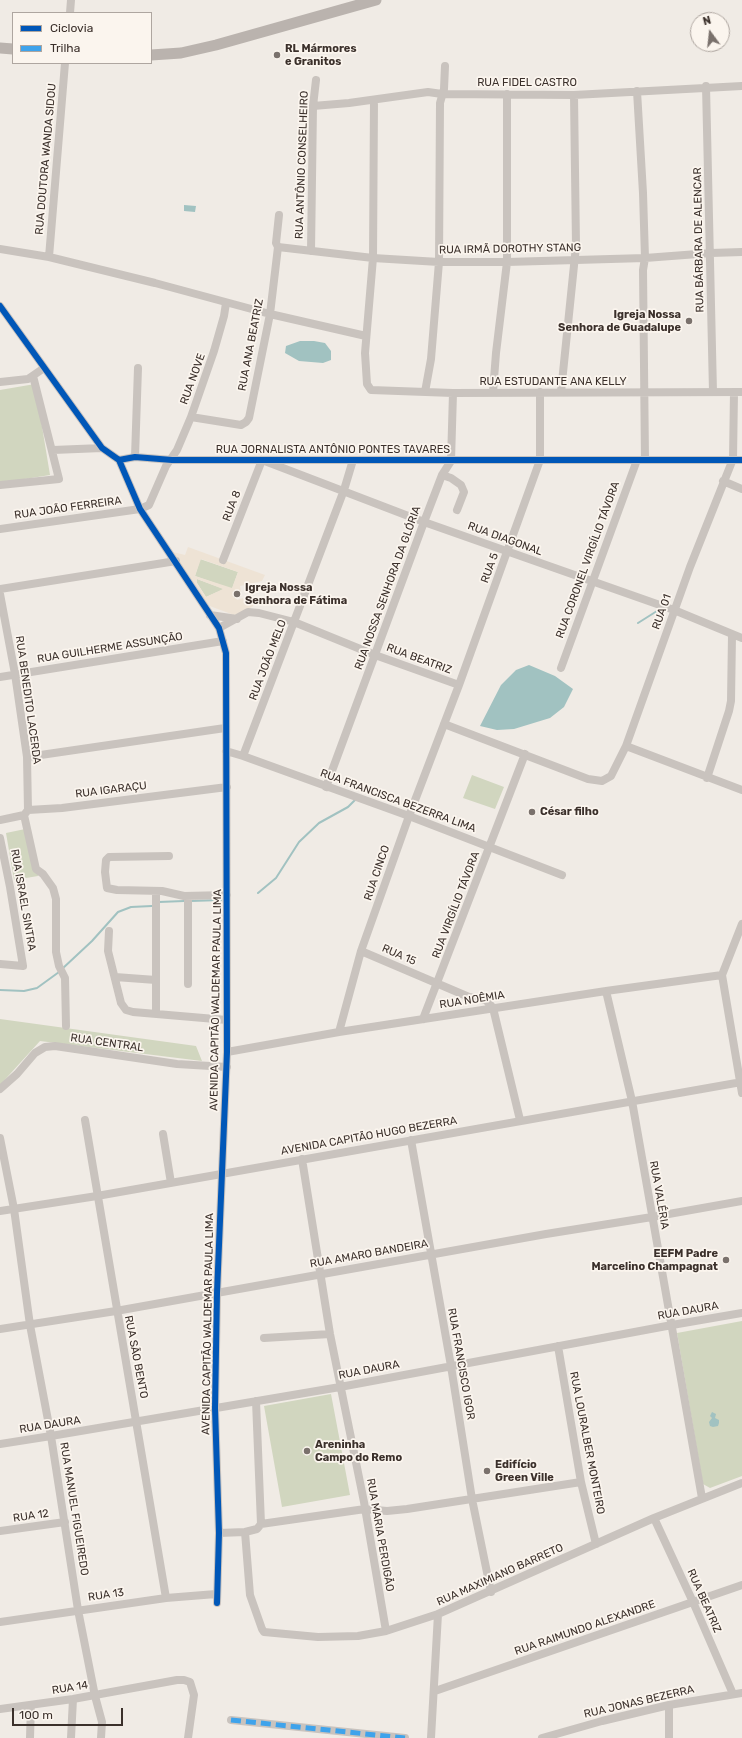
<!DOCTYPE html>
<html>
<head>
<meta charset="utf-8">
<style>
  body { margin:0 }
  #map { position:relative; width:742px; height:1738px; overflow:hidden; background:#f0ebe5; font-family:Rubik,sans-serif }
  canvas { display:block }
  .legend { position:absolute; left:12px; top:12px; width:140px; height:52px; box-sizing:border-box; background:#fbf5ee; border:1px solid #aea6a0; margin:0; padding:5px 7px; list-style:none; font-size:12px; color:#3b302b }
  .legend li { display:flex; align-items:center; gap:8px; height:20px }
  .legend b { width:20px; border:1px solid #aea6a0 }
  .north { position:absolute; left:690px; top:12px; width:40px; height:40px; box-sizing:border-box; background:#fbf5ee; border:1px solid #aea6a0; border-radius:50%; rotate:345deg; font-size:11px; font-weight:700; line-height:16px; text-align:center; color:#3b302b }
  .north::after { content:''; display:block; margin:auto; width:14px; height:18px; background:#7a716c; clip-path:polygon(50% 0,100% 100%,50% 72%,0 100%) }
  .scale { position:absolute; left:12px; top:1708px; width:111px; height:18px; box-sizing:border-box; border:2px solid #3b302b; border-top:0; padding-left:5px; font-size:12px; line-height:14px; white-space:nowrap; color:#3b302b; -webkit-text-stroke:3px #fbf5ee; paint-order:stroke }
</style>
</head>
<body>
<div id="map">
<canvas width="742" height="1738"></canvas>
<ul class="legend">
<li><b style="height:5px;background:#0057b8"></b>Ciclovia</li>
<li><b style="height:5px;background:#3fa3eb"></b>Trilha</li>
</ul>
<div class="north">N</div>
<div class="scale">100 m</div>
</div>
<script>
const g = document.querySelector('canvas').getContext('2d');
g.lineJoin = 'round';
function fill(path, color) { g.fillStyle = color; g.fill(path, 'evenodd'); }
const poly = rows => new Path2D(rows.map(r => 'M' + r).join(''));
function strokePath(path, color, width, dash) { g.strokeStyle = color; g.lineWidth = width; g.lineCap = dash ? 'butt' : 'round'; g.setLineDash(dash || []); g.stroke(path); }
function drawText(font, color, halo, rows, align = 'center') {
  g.font = font + ' Rubik,sans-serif'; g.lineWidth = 3.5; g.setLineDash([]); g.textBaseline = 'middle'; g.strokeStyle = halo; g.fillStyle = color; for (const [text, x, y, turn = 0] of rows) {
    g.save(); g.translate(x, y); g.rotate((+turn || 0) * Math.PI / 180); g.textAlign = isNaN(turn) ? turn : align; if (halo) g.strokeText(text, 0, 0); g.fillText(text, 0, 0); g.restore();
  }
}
fill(poly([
  [35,384,50,475,0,483,0,390],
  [200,559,238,572,232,589,195,576],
  [197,579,224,589,206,597,197,583],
  [472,775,504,787,495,809,463,798],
  [30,828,38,876,14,880,6,833],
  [0,1019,196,1046,202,1061,40,1041,0,1085],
  [742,1321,742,1476,710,1488,703,1484,677,1333],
  [331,1394,350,1495,282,1507,264,1406]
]), '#d1d6bf');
fill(poly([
  [188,547,265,575,262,581,240,586,241,592,235,594,237,600,243,598,244,604,254,601,255,605,241,613,234,615,207,605,173,552,185,555],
  [201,559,238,572,232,588,195,576],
  [197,579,223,589,206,597,197,583]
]), '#eee3d5');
fill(poly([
  [184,205,196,206,195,212,184,211],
  [300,341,314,341,325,343,331,351,331,360,323,363,299,361,285,353,286,346],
  [529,665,555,676,573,689,564,707,550,718,514,729,497,730,480,726,501,685,516,670],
  [712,1412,716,1414,715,1418,719,1420,719,1423,718,1426,713,1427,710,1426,709,1422,712,1418,710,1416]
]), '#a1c2c1');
strokePath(poly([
  [638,623,657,611],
  [258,893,276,878,299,842,319,823,348,807,356,799],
  [191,901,221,900],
  [159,902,184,901],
  [62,969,92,941,118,912,131,907,152,906],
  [0,990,24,991,37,988,59,972]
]), '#a1c2c1', 2);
strokePath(poly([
  [70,13,71,0],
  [706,86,713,392],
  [637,91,643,193,645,258,643,270,645,460],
  [374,100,373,258,365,353,367,384,371,390,453,393,742,392],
  [313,106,349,103,428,92,442,94,574,95,742,86],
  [278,247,373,258,439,262,507,262,645,258,711,253,742,252],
  [0,249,49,257,155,283,270,314,366,336],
  [311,251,313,106,316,80],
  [49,257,65,63],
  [0,306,102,448,119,460,135,457,172,460,742,460],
  [0,382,28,379,44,368],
  [425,392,431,359,439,262,440,103,444,89,445,66],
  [493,392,496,353,507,262,507,94],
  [561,392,576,246,574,95],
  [191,417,241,425,246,422,249,418,270,314,278,247,276,243,279,215],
  [53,450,102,448],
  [135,457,138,368],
  [119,460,140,509,219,628,226,653,227,1052,217,1293,215,1408,219,1533,217,1603],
  [442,475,451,478,461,485,464,492,457,510],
  [723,481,742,489],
  [0,485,59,479,33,376],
  [0,529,140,509,149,505,166,466,177,450,191,417,214,351,224,316,226,303],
  [223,560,262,460,424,522,674,610,742,638],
  [0,589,176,561],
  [0,594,15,674,27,757,28,810],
  [210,615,237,619],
  [219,628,248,612,259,613,294,622,375,655,459,685],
  [561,668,637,460],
  [0,677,223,641],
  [444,724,588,779,602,781,611,776,626,746,690,567,733,459,734,392],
  [626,746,742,790],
  [226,751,243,756,409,816,562,875],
  [243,756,344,490,353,460],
  [27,757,225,728],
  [707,778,729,711,731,701,732,635],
  [326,787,424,522,442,475,451,461,453,393],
  [24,815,36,869,43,874,53,888,56,899,56,952,59,966,65,978,66,1026],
  [0,820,24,815,28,810,62,808,227,787],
  [0,838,10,887,23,966,0,964],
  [169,856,109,857,106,860,105,872,107,888,117,890,162,891,184,896,227,895],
  [156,891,156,1014],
  [742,924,722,975,742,1093],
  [109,931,108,951,121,1003,126,1010,133,1012,227,1020],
  [361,951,469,997,486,1000,493,1008,520,1120],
  [115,977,156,980],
  [188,984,188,896],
  [606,991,632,1101,702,1498],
  [423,1019,525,754],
  [339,1032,361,951,409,816,459,685,540,460,540,392],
  [227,1052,339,1032,606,991,722,975],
  [0,1089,17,1074,35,1053,45,1047,55,1046,177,1064,227,1067],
  [85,1120,166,1598],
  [163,1134,171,1183],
  [0,1138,14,1209,30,1325,51,1436,78,1610,95,1696,102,1722,101,1738],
  [411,1140,451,1366,472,1499,491,1592],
  [302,1159,330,1334,364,1502,386,1631],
  [0,1211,97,1196,742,1082],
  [0,1329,116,1311,546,1234,652,1217,742,1201],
  [264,1338,330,1334],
  [558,1346,581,1482,596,1544],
  [256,1401,261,1524],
  [0,1444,51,1436,340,1387,672,1325,742,1313],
  [654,1518,693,1602,733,1694],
  [0,1531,65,1522],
  [245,1532,250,1595,262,1629,264,1632,318,1637,358,1636,386,1631,438,1614,654,1518,742,1483],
  [219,1533,245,1532,257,1529,261,1524,365,1509,387,1511,407,1509,581,1482],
  [0,1622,166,1598,216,1594],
  [435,1691,742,1585],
  [669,1705,669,1738],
  [0,1709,73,1699,177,1680,184,1680,190,1682,194,1695,188,1738],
  [231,1720,405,1738],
  [30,1738,31,1705],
  [71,1738,73,1699],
  [431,1738,438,1614],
  [542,1738,602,1721,669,1705,742,1693]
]), '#c9c3be', 8);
strokePath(poly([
  [0,48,13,49],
  [151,55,181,53,216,45,376,0]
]), '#bab3ae', 11);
strokePath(poly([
  [231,1720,405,1738]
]), '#3fa3eb', 5, [10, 5]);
strokePath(poly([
  [0,306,102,448,119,460,135,457,172,460,742,460],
  [119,460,140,509,219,628,226,653,227,1052,217,1293,215,1408,219,1533,217,1603]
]), '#0057b8', 6);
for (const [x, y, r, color] of [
  [277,55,4,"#7a716c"],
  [689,321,4,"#7a716c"],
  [237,594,4,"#7a716c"],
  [532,812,4,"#7a716c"],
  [726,1260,4,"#7a716c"],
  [307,1451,4,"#7a716c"],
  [487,1471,4,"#7a716c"]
]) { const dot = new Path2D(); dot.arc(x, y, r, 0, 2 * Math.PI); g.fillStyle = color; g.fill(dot); strokePath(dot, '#fbf5ee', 1.5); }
drawText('bold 11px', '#3b302b', '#fbf5ee', [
  ["RL Mármores",285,49],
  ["e Granitos",285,62],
  ["Igreja Nossa",681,315,"right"],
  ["Senhora de Guadalupe",681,328,"right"],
  ["Igreja Nossa",245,588],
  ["Senhora de Fátima",245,601],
  ["César filho",540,812],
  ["EEFM Padre",718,1254,"right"],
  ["Marcelino Champagnat",718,1267,"right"],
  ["Areninha",315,1445],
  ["Campo do Remo",315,1458],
  ["Edifício",495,1465],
  ["Green Ville",495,1478]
], 'left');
drawText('11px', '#3b302b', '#fbf5ee', [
  ["RUA FIDEL CASTRO",527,83],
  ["RUA DOUTORA WANDA SIDOU",46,159,-85],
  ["RUA ANTÔNIO CONSELHEIRO",302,165,-88],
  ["RUA BÁRBARA DE ALENCAR",699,240,-91],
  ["RUA IRMÃ DOROTHY STANG",510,249,-1],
  ["RUA ANA BEATRIZ",251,345,-79],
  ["RUA NOVE",193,379,-70],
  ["RUA ESTUDANTE ANA KELLY",553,382],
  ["RUA JORNALISTA ANTÔNIO PONTES TAVARES",333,450],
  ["RUA 8",232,506,-69],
  ["RUA JOÃO FERREIRA",68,508,-8],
  ["RUA DIAGONAL",505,539,20],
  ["RUA CORONEL VIRGÍLIO TÁVORA",588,560,-70],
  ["RUA 5",490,568,-70],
  ["RUA NOSSA SENHORA DA GLÓRIA",388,588,-70],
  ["RUA 01",662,612,-70],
  ["RUA GUILHERME ASSUNÇÃO",110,648,-9],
  ["RUA BEATRIZ",419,659,20],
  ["RUA JOÃO MELO",268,660,-69],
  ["RUA BENEDITO LACERDA",28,700,82],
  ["RUA IGARAÇU",111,790,-7],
  ["RUA FRANCISCA BEZERRA LIMA",398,801,20],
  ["RUA CINCO",377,873,-71],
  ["RUA ISRAEL SINTRA",23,900,80],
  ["RUA VIRGÍLIO TÁVORA",456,905,-69],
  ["RUA 15",399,955,23],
  ["AVENIDA CAPITÃO WALDEMAR PAULA LIMA",216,1000,-89],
  ["RUA NOÊMIA",472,1000,-9],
  ["RUA CENTRAL",107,1043,8],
  ["AVENIDA CAPITÃO HUGO BEZERRA",369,1136,-10],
  ["RUA VALÉRIA",659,1195,80],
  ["RUA AMARO BANDEIRA",369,1254,-10],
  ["RUA DAURA",688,1311,-10],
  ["AVENIDA CAPITÃO WALDEMAR PAULA LIMA",208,1324,-89],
  ["RUA SÃO BENTO",136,1357,79],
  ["RUA FRANCISCO IGOR",461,1364,80],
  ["RUA DAURA",369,1370,-11],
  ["RUA DAURA",50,1425,-9],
  ["RUA LOURALBER MONTEIRO",587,1443,79],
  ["RUA MANUEL FIGUEIREDO",74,1509,81],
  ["RUA 12",31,1516,-8],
  ["RUA MARIA PERDIGÃO",380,1535,80],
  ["RUA MAXIMIANO BARRETO",500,1575,-24],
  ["RUA 13",106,1595,-8],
  ["RUA BEATRIZ",704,1601,66],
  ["RUA RAIMUNDO ALEXANDRE",585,1628,-19],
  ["RUA 14",70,1688,-9],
  ["RUA JONAS BEZERRA",639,1702,-13]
]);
</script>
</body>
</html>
